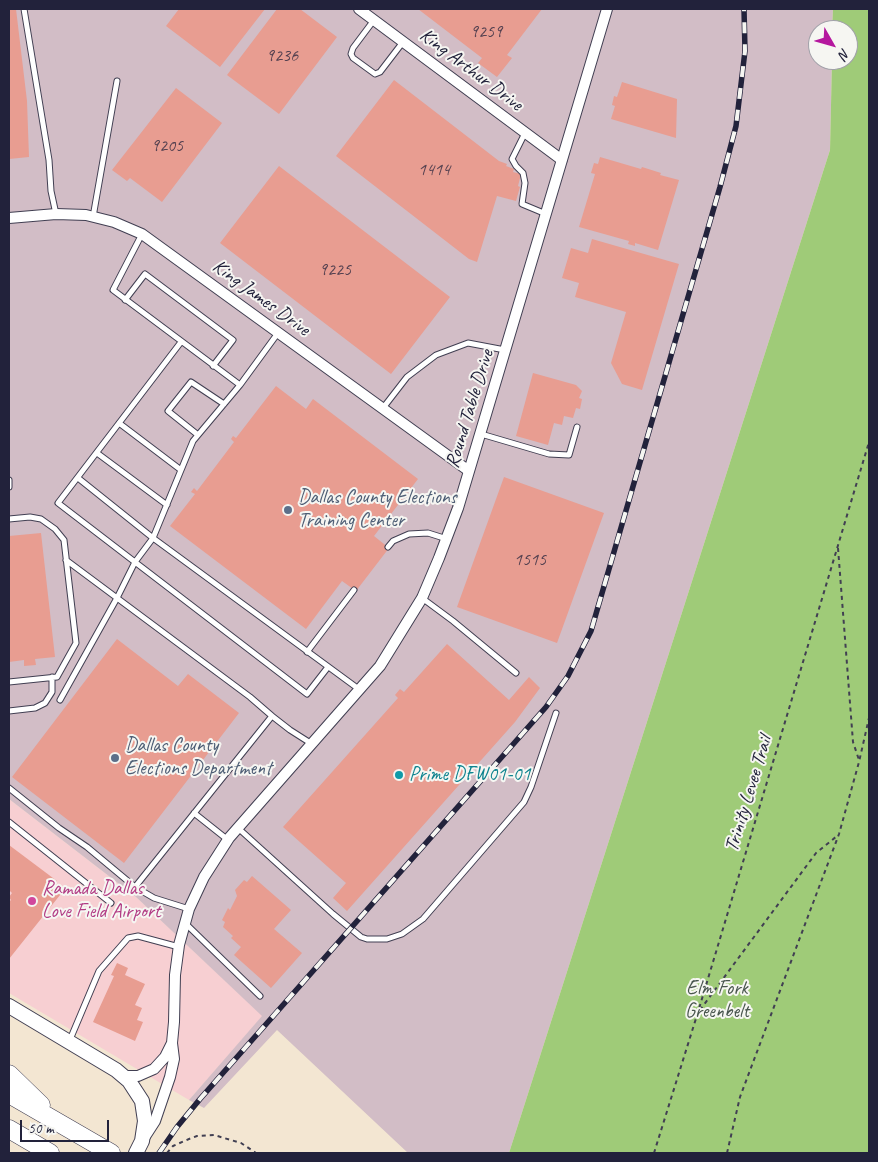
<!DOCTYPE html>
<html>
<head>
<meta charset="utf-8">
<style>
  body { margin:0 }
  #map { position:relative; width:878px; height:1162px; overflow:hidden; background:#f3e6d2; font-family:Caveat,sans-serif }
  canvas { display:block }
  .frame { position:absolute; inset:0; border:10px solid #22223b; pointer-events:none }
  .north { position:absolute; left:808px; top:20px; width:50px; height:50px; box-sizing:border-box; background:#f6f6f2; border:1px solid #a1a1a9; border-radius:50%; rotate:128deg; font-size:14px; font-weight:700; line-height:20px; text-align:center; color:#22223b }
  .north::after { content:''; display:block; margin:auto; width:18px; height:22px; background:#b5179e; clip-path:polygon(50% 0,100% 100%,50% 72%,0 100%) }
  .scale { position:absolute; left:20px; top:1120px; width:89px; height:22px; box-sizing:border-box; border:2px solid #22223b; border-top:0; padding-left:6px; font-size:15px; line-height:18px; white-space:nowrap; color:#22223b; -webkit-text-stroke:4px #f6f6f2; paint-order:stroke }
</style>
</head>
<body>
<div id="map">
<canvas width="878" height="1162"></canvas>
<div class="frame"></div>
<div class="north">N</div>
<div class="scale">50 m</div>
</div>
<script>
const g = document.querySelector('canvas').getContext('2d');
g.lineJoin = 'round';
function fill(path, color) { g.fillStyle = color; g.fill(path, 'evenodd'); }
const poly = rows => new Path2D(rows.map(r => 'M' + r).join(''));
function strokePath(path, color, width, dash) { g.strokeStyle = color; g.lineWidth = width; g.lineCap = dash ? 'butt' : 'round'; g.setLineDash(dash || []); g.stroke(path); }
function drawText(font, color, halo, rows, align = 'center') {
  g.font = font + ' Caveat,sans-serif'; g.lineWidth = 4; g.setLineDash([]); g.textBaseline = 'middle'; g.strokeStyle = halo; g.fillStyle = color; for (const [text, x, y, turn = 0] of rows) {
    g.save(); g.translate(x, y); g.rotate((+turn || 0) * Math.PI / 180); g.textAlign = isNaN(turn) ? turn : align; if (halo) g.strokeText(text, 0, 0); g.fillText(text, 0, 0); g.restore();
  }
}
fill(poly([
  [9,799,136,897,263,1016,189,1100,9,993]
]), '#f7cfd2');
fill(poly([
  [9,9,833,9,832,30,818,30,818,60,832,60,830,150,509,1153,408,1153,277,1030,204,1108,189,1100,262,1016,136,897,9,799]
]), '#d2bdc6');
fill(poly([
  [833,9,869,9,869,1153,509,1153,830,150,832,60,848,60,848,30,832,30]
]), '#9fcb78');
fill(poly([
  [9,9,16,9,27,101,29,157,9,159],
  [179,9,265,9,220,67,166,26],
  [277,9,300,9,337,37,279,114,227,75],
  [418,9,542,9,507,55,512,58,497,77,478,63,482,58],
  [394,80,499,161,507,164,506,166,514,169,513,172,521,174,518,186,520,187,516,201,497,196,477,262,469,259,336,156],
  [622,82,677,99,676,138,611,119,615,106,612,105,614,96,617,97],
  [176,88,222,123,162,202,130,178,127,181,112,170],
  [600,157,641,169,642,167,661,173,660,175,679,180,658,250,635,243,635,246,628,244,629,241,579,227,595,174,591,173,594,163,598,164],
  [279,166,450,297,391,374,220,243],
  [592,239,679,264,642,390,622,384,611,363,626,312,575,297,579,283,562,278,571,248,588,253],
  [533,373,576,385,582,391,579,398,582,399,580,409,576,408,573,418,564,416,562,425,554,423,548,445,516,436],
  [276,386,306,409,313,399,418,479,374,536,389,548,356,591,342,581,306,629,170,526,195,494,191,492,194,488,197,491,234,442,231,439,233,436,236,438],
  [504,477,604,513,557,643,457,607],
  [41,533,55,657,35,659,36,665,24,666,24,660,9,662,9,536],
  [117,639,178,686,188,674,239,713,124,863,12,777],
  [447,644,509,700,529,677,540,688,515,722,347,911,333,898,346,883,283,827,398,698,395,695,400,689,404,692],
  [9,845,57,881,55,883,64,890,9,959,9,902,11,900,9,897,12,893,9,890],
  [252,876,291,910,274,929,302,953,271,988,234,955,241,947,231,938,233,936,223,927,225,922,222,920,228,908,230,910,237,896,235,890,244,880,247,882],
  [117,963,128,968,125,975,145,984,135,1005,142,1008,137,1020,143,1022,135,1041,93,1022,114,976,111,975]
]), '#e89d91');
const lane = poly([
  [24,9,49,160,51,191,56,214],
  [374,20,353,48,351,54,353,58,375,74,380,72,403,42],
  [525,133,512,159,516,166,523,173,525,183,522,204,546,214],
  [93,217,117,81],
  [142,234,113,290,240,385],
  [125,300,145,274,233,340,213,366],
  [181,342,58,503,307,694,328,667],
  [383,408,407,377,436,355,468,343,505,350],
  [119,423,181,470],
  [481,434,549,454,569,455,577,427],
  [198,435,168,411,191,382,224,404],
  [97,453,167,505],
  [78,478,153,538,193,441,240,385,278,333],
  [9,480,9,487],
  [9,519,30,517,41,519,55,529,64,540,76,643,57,677,9,682],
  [388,547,393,541,409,534,428,533,447,539],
  [66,560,250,697,272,716],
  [422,598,453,621,516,673],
  [307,652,354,590],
  [60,700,117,598,135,562,153,538,360,690],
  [9,711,35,708,45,703,52,692,52,677],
  [9,788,59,828,87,847,135,887],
  [194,813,228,840],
  [9,822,111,903],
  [238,828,333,914,361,937,367,939,387,939,402,934,423,919,524,802,531,787,556,713],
  [189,909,154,898,135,887,272,716,290,730,312,744],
  [185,923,260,996],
  [69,1042,99,971,128,938,138,936,179,947]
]);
const street = poly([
  [359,9,562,160],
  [9,218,56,214,86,215,114,222,142,234,469,471],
  [123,1076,138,1076,154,1069,165,1057,172,1043],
  [144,1138,155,1121,170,1077,174,1059,172,1043,174,1022,175,975,179,945,189,909,204,877,229,838,380,666,422,598,439,558,458,508,607,9]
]);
const secondary = poly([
  [9,1006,116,1070,129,1081,142,1101,145,1121,142,1141,136,1153]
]);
const highway = poly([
  [9,1074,41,1105],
  [9,1094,111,1153],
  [9,1129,50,1153]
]);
strokePath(lane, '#413f52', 7);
strokePath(street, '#413f52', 12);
strokePath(secondary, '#413f52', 16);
strokePath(highway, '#413f52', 19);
strokePath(poly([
  [838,548,853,742,859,760],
  [700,1010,816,853,837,836],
  [167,1153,173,1146,189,1139,197,1136,214,1135,241,1143,256,1153],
  [654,1153,698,1012,869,442],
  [727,1153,740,1097,839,834,859,762,869,718]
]), '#413f52', 2, [4, 4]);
strokePath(lane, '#fff', 5);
strokePath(street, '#fff', 10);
strokePath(secondary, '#fff', 14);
strokePath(highway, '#fff', 18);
const rail = poly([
  [159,1153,177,1127,200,1099,546,707,568,676,591,631,720,187,736,126,745,51,744,9]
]);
strokePath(rail, '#22223b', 5.5);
strokePath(rail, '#f6f6f2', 4, [11]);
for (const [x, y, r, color] of [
  [288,510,5,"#5c6f8a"],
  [115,758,5,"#5c6f8a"],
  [399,775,5,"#0f9aa8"],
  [32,901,5,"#d1479c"]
]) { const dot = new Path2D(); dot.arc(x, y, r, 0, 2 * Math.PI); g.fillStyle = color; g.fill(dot); strokePath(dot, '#f6f6f2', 2); }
drawText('18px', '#544150', null, [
  ["9259",486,32],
  ["9236",282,56],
  ["9205",167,146],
  ["1414",434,170],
  ["9225",335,270],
  ["1515",530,560]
]);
drawText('20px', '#22223b', '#f6f6f2', [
  ["King Arthur Drive",471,70,37],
  ["King James Drive",261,298,36],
  ["Round Table Drive",470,409,-73],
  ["Trinity Levee Trail",749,794,-73]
]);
drawText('20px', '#4e5e75', '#f6f6f2', [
  ["Dallas County Elections",298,498],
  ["Training Center",298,521],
  ["Dallas County",125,746],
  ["Elections Department",125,769]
], 'left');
drawText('20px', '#0d838f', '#f6f6f2', [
  ["Prime DFW01-01",409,775]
], 'left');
drawText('20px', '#b23c85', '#f6f6f2', [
  ["Ramada Dallas",42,889],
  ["Love Field Airport",42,912]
], 'left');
drawText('20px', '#48554d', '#f6f6f2', [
  ["Elm Fork",717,989],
  ["Greenbelt",717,1012]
]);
</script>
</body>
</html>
